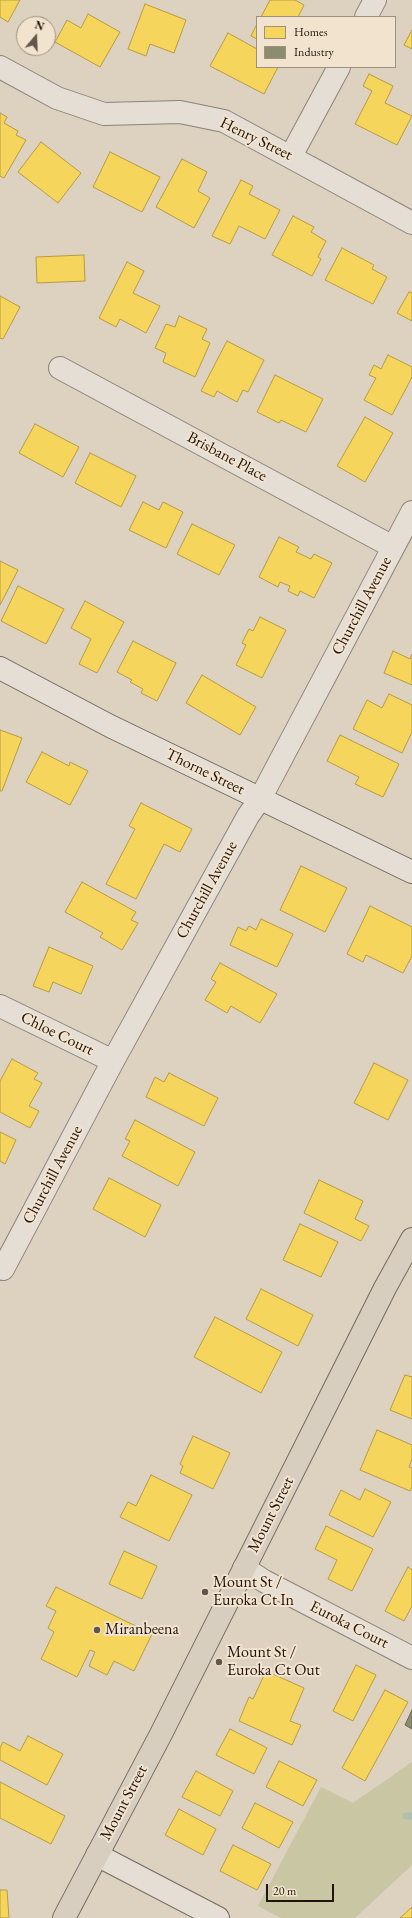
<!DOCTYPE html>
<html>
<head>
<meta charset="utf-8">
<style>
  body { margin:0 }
  #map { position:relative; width:412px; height:1918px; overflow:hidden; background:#ddd1bf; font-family:"EB Garamond",serif }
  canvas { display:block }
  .legend { position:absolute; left:256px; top:16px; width:140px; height:52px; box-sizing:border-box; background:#f1e3cd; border:1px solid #9d9080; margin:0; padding:5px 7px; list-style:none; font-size:12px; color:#20140d }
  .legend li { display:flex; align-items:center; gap:8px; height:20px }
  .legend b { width:20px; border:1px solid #9d9080 }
  .north { position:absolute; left:16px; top:16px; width:40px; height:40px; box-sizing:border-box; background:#f1e3cd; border:1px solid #9d9080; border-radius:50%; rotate:19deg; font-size:11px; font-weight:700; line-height:16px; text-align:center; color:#20140d }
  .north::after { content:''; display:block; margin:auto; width:14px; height:18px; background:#62564b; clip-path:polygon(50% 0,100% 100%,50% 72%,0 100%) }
  .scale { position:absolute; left:266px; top:1884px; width:68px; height:18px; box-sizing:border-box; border:2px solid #20140d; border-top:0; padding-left:5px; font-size:12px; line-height:14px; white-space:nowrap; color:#20140d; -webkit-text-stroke:3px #f1e3cd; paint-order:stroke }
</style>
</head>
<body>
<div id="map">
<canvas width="412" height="1918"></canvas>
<ul class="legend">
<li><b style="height:11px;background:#f6d55c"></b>Homes</li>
<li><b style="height:11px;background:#8c8c6e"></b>Industry</li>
</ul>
<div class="north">N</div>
<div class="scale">20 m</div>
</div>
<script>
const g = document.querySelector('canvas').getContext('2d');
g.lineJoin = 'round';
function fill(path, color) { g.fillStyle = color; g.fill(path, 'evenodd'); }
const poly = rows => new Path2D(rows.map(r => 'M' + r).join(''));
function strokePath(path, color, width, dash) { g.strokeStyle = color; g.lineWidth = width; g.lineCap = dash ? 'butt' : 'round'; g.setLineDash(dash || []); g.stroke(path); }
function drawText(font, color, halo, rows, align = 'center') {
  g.font = font + ' "EB Garamond",serif'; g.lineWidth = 4; g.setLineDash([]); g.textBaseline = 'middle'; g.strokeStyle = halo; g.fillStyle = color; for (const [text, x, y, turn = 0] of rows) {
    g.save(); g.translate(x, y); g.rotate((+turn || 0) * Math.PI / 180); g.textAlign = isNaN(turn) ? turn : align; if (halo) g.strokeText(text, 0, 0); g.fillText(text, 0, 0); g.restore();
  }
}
fill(poly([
  [412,1762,412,1865,355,1918,281,1918,258,1906,321,1787,353,1803]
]), '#c8c6a3');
const homes = poly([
  [0,0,20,0,8,22,0,17,0,0],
  [270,0,295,0,304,5,298,17,261,17,270,0],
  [145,4,186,20,174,53,150,44,146,56,128,49,145,4],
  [88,14,120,32,100,67,55,42,67,20,81,28,88,14],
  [257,24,257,39,251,36,257,24],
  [412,30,412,49,404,45,412,30],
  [228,33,257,49,257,67,278,67,264,94,210,66,228,33],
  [369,74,393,86,385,103,412,116,397,145,355,124,372,91,363,86,369,74],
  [0,113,7,117,4,123,18,131,16,135,26,140,4,178,0,176,0,113],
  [41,142,81,173,58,203,18,172,41,142],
  [110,152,160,177,142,212,93,187,110,152],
  [182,159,207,172,198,191,210,198,194,228,156,207,182,159],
  [241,180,253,186,249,194,280,210,265,239,239,226,230,244,212,236,241,180],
  [293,216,314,227,311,232,326,241,318,257,321,259,312,276,272,255,293,216],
  [342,248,374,265,372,269,387,277,373,304,325,280,342,248],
  [84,255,85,281,37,283,36,257,84,255],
  [127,262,144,271,133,293,160,306,146,333,120,319,116,327,99,318,127,262],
  [409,292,412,293,412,321,397,313,409,292],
  [0,296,20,307,3,339,0,338,0,296],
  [179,316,207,329,202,339,210,343,195,377,163,362,166,353,155,348,166,324,175,327,179,316],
  [227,341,264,360,248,392,243,390,237,402,217,391,214,397,201,391,227,341],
  [388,355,412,367,412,377,392,415,364,400,376,378,369,375,374,365,381,369,388,355],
  [275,375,323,399,306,432,281,420,279,423,257,412,275,375],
  [365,417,393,433,365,482,337,466,365,417],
  [35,424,79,447,63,477,19,453,35,424],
  [90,453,136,476,121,507,75,483,90,453],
  [143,502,159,510,163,502,183,512,166,548,129,530,143,502],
  [192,524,235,545,219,575,177,554,192,524],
  [279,537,299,547,296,552,311,559,314,554,332,563,314,598,300,591,298,596,288,591,290,586,280,582,278,587,259,577,279,537],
  [0,561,18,570,0,605,0,561],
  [18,586,64,609,46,644,1,621,18,586],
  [85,601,124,622,97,673,79,664,91,639,71,628,85,601],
  [260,617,286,630,262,678,236,665,246,645,242,643,249,629,253,631,260,617],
  [133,641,176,663,157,701,141,693,143,689,130,682,132,680,117,672,133,641],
  [393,651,410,659,412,654,412,685,384,673,393,651],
  [202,675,256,707,240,735,186,703,202,675],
  [389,694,412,705,412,732,402,753,353,729,367,700,382,708,389,694],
  [0,730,22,738,2,791,0,791,0,730],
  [340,735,399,764,383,797,355,784,359,777,327,761,340,735],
  [42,752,69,766,70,762,88,771,70,805,26,782,42,752],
  [141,803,192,829,180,852,164,844,136,899,106,884,135,829,129,826,141,803],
  [301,866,347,888,325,932,280,910,301,866],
  [82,882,136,912,131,920,138,923,122,950,100,937,103,933,65,912,82,882],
  [370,906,412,927,412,956,403,973,366,955,363,962,347,954,370,906],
  [261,919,293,934,277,967,230,945,238,927,246,931,249,926,256,930,261,919],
  [49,947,93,966,81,994,53,982,49,992,33,986,49,947],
  [220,963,277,994,260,1023,231,1006,227,1013,205,1000,216,982,211,979,220,963],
  [12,1059,38,1073,34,1079,42,1083,29,1106,39,1111,30,1128,0,1112,0,1081,12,1059],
  [374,1063,408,1080,388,1120,354,1103,374,1063],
  [169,1073,218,1098,204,1126,146,1097,155,1077,164,1082,169,1073],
  [135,1120,195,1152,178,1186,122,1156,130,1141,125,1139,135,1120],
  [0,1132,16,1140,5,1164,0,1161,0,1132],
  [109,1178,161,1205,145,1237,93,1209,109,1178],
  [319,1180,363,1201,355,1219,369,1226,361,1241,304,1213,319,1180],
  [300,1224,338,1242,321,1277,283,1260,300,1224],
  [261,1289,313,1315,298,1346,246,1319,261,1289],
  [215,1317,282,1352,261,1393,194,1357,215,1317],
  [405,1375,412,1377,412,1419,390,1410,405,1375],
  [377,1430,412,1445,412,1459,409,1467,412,1468,412,1487,410,1491,360,1470,377,1430],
  [193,1436,230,1453,213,1489,180,1473,183,1466,180,1464,193,1436],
  [151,1475,192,1495,169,1541,120,1517,128,1502,136,1506,151,1475],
  [365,1489,391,1502,373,1537,329,1515,341,1490,360,1500,365,1489],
  [326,1526,373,1549,352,1591,328,1579,337,1560,315,1549,326,1526],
  [124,1551,157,1566,142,1599,109,1584,124,1551],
  [408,1567,412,1570,412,1606,404,1621,385,1611,408,1567],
  [56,1587,152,1634,134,1671,114,1661,107,1675,89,1666,95,1652,90,1650,77,1677,41,1659,54,1632,48,1628,56,1611,46,1606,56,1587],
  [356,1665,376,1675,353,1721,333,1711,356,1665],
  [266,1671,304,1688,290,1721,301,1725,292,1745,239,1721,249,1697,253,1699,266,1671],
  [385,1690,408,1702,365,1781,342,1768,385,1690],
  [230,1729,267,1748,254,1774,216,1755,230,1729],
  [28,1736,63,1754,47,1785,0,1760,0,1748,3,1742,20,1751,28,1736],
  [279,1761,317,1780,303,1806,266,1787,279,1761],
  [196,1771,233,1791,220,1816,182,1797,196,1771],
  [0,1782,65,1816,51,1844,0,1818,0,1782],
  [255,1803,293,1822,279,1848,242,1828,255,1803],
  [179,1809,216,1829,203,1855,165,1835,179,1809],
  [233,1845,271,1864,257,1890,220,1871,233,1845],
  [0,1890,7,1890,9,1918,0,1918,0,1890],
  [412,1907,412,1918,400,1918,412,1907]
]);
fill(homes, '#f6d55c');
strokePath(homes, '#b69b44', 1);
const industry = poly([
  [412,1710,412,1729,405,1725,412,1710]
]);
fill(industry, '#8c8c6e');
strokePath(industry, '#6c6851', 1);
strokePath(poly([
  [406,1816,412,1816]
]), '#adc0b0', 7);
const street = poly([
  [366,17,375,0],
  [0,67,57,98,104,114,180,112,224,121,412,223],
  [291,156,339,67],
  [60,368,393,547],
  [0,1006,113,1061],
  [3,1269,113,1061,248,816,260,799,412,512],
  [244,1568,264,1581,412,1658]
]);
const secondary = poly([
  [0,668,110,726,412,872],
  [97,1855,218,1918]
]);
const highway = poly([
  [64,1918,161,1734,385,1288,412,1239]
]);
strokePath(street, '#8c8379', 24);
strokePath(secondary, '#726a60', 24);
strokePath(highway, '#726a60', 24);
strokePath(street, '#e4ded5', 22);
strokePath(secondary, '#e4ded5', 22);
strokePath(highway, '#d8cec0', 22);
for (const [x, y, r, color] of [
  [205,1592,4,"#62564b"],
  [97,1630,4,"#62564b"],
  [219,1662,4,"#62564b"]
]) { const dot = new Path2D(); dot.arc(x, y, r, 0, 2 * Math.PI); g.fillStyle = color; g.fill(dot); strokePath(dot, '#f1e3cd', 1.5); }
drawText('16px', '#20140d', '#f1e3cd', [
  ["Henry Street",256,139,26],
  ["Brisbane Place",227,457,28],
  ["Churchill Avenue",362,606,-62],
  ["Thorne Street",205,772,26],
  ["Churchill Avenue",207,890,-61],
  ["Chloe Court",57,1034,26],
  ["Churchill Avenue",53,1175,-62],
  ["Mount Street",271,1515,-63],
  ["Euroka Court",349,1625,27],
  ["Mount Street",124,1803,-62]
]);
drawText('16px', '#20140d', '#f1e3cd', [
  ["Mount St /",213,1583],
  ["Euroka Ct In",213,1601],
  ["Miranbeena",105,1630],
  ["Mount St /",227,1653],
  ["Euroka Ct Out",227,1671]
], 'left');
</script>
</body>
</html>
